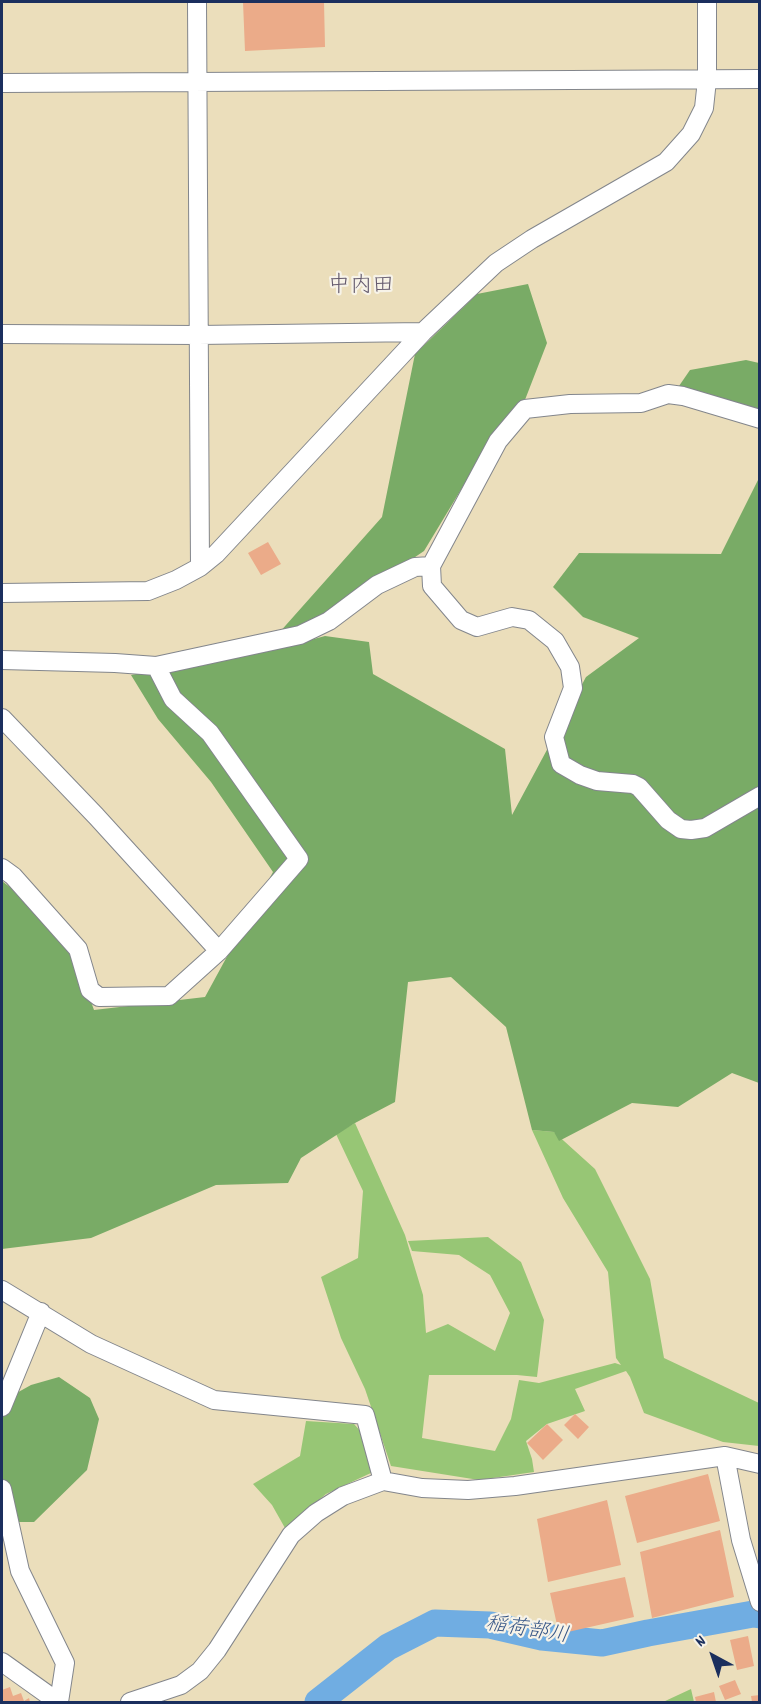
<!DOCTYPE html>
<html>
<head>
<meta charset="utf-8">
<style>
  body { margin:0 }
  #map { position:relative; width:761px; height:1704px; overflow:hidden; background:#ebdebb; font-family:Dekko,sans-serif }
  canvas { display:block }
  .frame { position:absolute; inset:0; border:3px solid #1b2f5e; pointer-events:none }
  .north { position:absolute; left:683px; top:1626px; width:60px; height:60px; -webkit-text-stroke:4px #f7f3e8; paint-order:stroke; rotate:320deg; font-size:16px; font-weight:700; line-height:24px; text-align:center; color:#1b2f5e }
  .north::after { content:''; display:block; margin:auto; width:21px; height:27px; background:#1b2f5e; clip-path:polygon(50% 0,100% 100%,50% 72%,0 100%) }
</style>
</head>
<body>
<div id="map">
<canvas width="761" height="1704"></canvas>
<div class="frame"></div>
<div class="north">N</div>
</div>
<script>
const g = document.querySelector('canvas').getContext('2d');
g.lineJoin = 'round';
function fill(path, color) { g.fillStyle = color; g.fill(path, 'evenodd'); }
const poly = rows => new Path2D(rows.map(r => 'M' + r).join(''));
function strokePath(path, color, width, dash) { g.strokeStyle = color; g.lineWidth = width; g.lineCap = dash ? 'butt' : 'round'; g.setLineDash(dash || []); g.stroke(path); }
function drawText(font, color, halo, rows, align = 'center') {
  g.font = font + ' Dekko,"Klee One",sans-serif'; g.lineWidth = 4.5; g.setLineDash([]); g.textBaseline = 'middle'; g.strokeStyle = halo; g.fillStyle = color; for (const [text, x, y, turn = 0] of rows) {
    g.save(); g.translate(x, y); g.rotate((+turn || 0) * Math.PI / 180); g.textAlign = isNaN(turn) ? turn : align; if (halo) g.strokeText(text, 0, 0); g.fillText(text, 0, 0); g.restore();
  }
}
fill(poly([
  [355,1123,405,1235,423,1295,426,1333,448,1324,495,1351,510,1313,490,1275,459,1255,412,1251,408,1241,488,1237,521,1262,544,1320,537,1377,517,1375,429,1375,422,1438,495,1451,511,1419,519,1380,539,1383,615,1363,621,1365,616,1358,608,1272,563,1198,532,1130,554,1132,595,1169,650,1279,664,1358,759,1403,759,1446,723,1442,644,1413,630,1377,626,1371,575,1389,585,1411,547,1424,526,1441,532,1459,534,1472,479,1480,391,1466,365,1389,341,1338,321,1277,358,1258,363,1191,336,1134],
  [306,1421,354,1424,365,1436,373,1472,326,1494,285,1528,272,1505,253,1484,300,1456],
  [691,1689,694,1702,663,1702]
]), '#97c675');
fill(poly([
  [528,284,547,343,523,405,497,430,424,551,325,618,278,634,382,517,415,354,477,294],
  [746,360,759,363,759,410,679,386,690,370],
  [759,478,759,1083,732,1073,678,1107,632,1103,559,1141,554,1132,532,1130,506,1027,451,977,408,982,395,1102,355,1123,301,1158,288,1183,216,1185,91,1238,2,1249,2,881,20,895,72,949,94,1010,205,997,273,872,211,782,158,719,131,675,288,646,325,636,369,642,373,674,505,749,512,815,586,677,639,638,583,617,553,587,579,553,721,554],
  [59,1377,90,1398,99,1419,87,1470,34,1522,10,1522,2,1487,2,1418,13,1395,31,1385]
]), '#79ab66');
strokePath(poly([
  [318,1702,388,1647,435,1623,490,1625,542,1637,602,1643,648,1633,753,1614,760,1615]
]), '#70ade2', 27);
fill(poly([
  [243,2,324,2,325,47,245,51],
  [268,542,281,564,261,575,248,553],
  [575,1414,589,1427,578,1439,564,1425],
  [547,1424,563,1440,543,1460,527,1443],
  [708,1474,720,1521,637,1543,625,1496],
  [607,1500,621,1565,548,1582,537,1519],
  [720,1530,734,1597,652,1618,640,1552],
  [625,1577,634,1617,559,1634,550,1593],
  [748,1636,754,1666,737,1670,730,1640],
  [735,1680,741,1694,725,1700,719,1686],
  [10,1687,13,1696,21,1693,24,1701,29,1698,30,1702,2,1702,2,1690],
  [714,1692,716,1702,696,1702,695,1697],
  [760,1695,760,1702,752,1702,751,1696]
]), '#ebab89');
const minor = poly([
  [197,2,200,567],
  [2,83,760,79],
  [2,334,198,335,423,332],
  [760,419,683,396,668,394,641,403,570,404,525,409,498,441,431,566,432,586,461,620,477,627,512,617,529,620,555,641,570,667,573,688,554,737,561,764,580,775,597,781,633,784,639,787,668,820,681,829,691,830,705,828,760,796],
  [2,593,148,591,176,580,200,567,216,554,423,332,496,263,532,239,666,162,691,134,704,108,707,80,707,2],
  [2,660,115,663,156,666,300,635,329,621,377,585,415,567,431,566],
  [2,718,96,816,219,951],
  [2,868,13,876,78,949,90,990,99,997,169,996,219,951,299,859,210,733,173,699,156,666],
  [2,1290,91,1344,214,1400,365,1415,383,1481],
  [2,1407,41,1312],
  [725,1456,741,1540,760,1602],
  [2,1489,20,1571,65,1663,59,1702],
  [2,1662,58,1702],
  [130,1702,181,1685,200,1671,217,1650,291,1535,316,1513,343,1496,383,1481,422,1488,468,1490,515,1486,725,1456,760,1464]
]);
strokePath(minor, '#83868c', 20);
strokePath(minor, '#fff', 18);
drawText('italic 21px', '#355586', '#f7f3e8', [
  ["稲荷部川",527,1632,9]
]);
drawText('22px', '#645a6d', '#f7f3e8', [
  ["中内田",361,288]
]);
</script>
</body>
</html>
